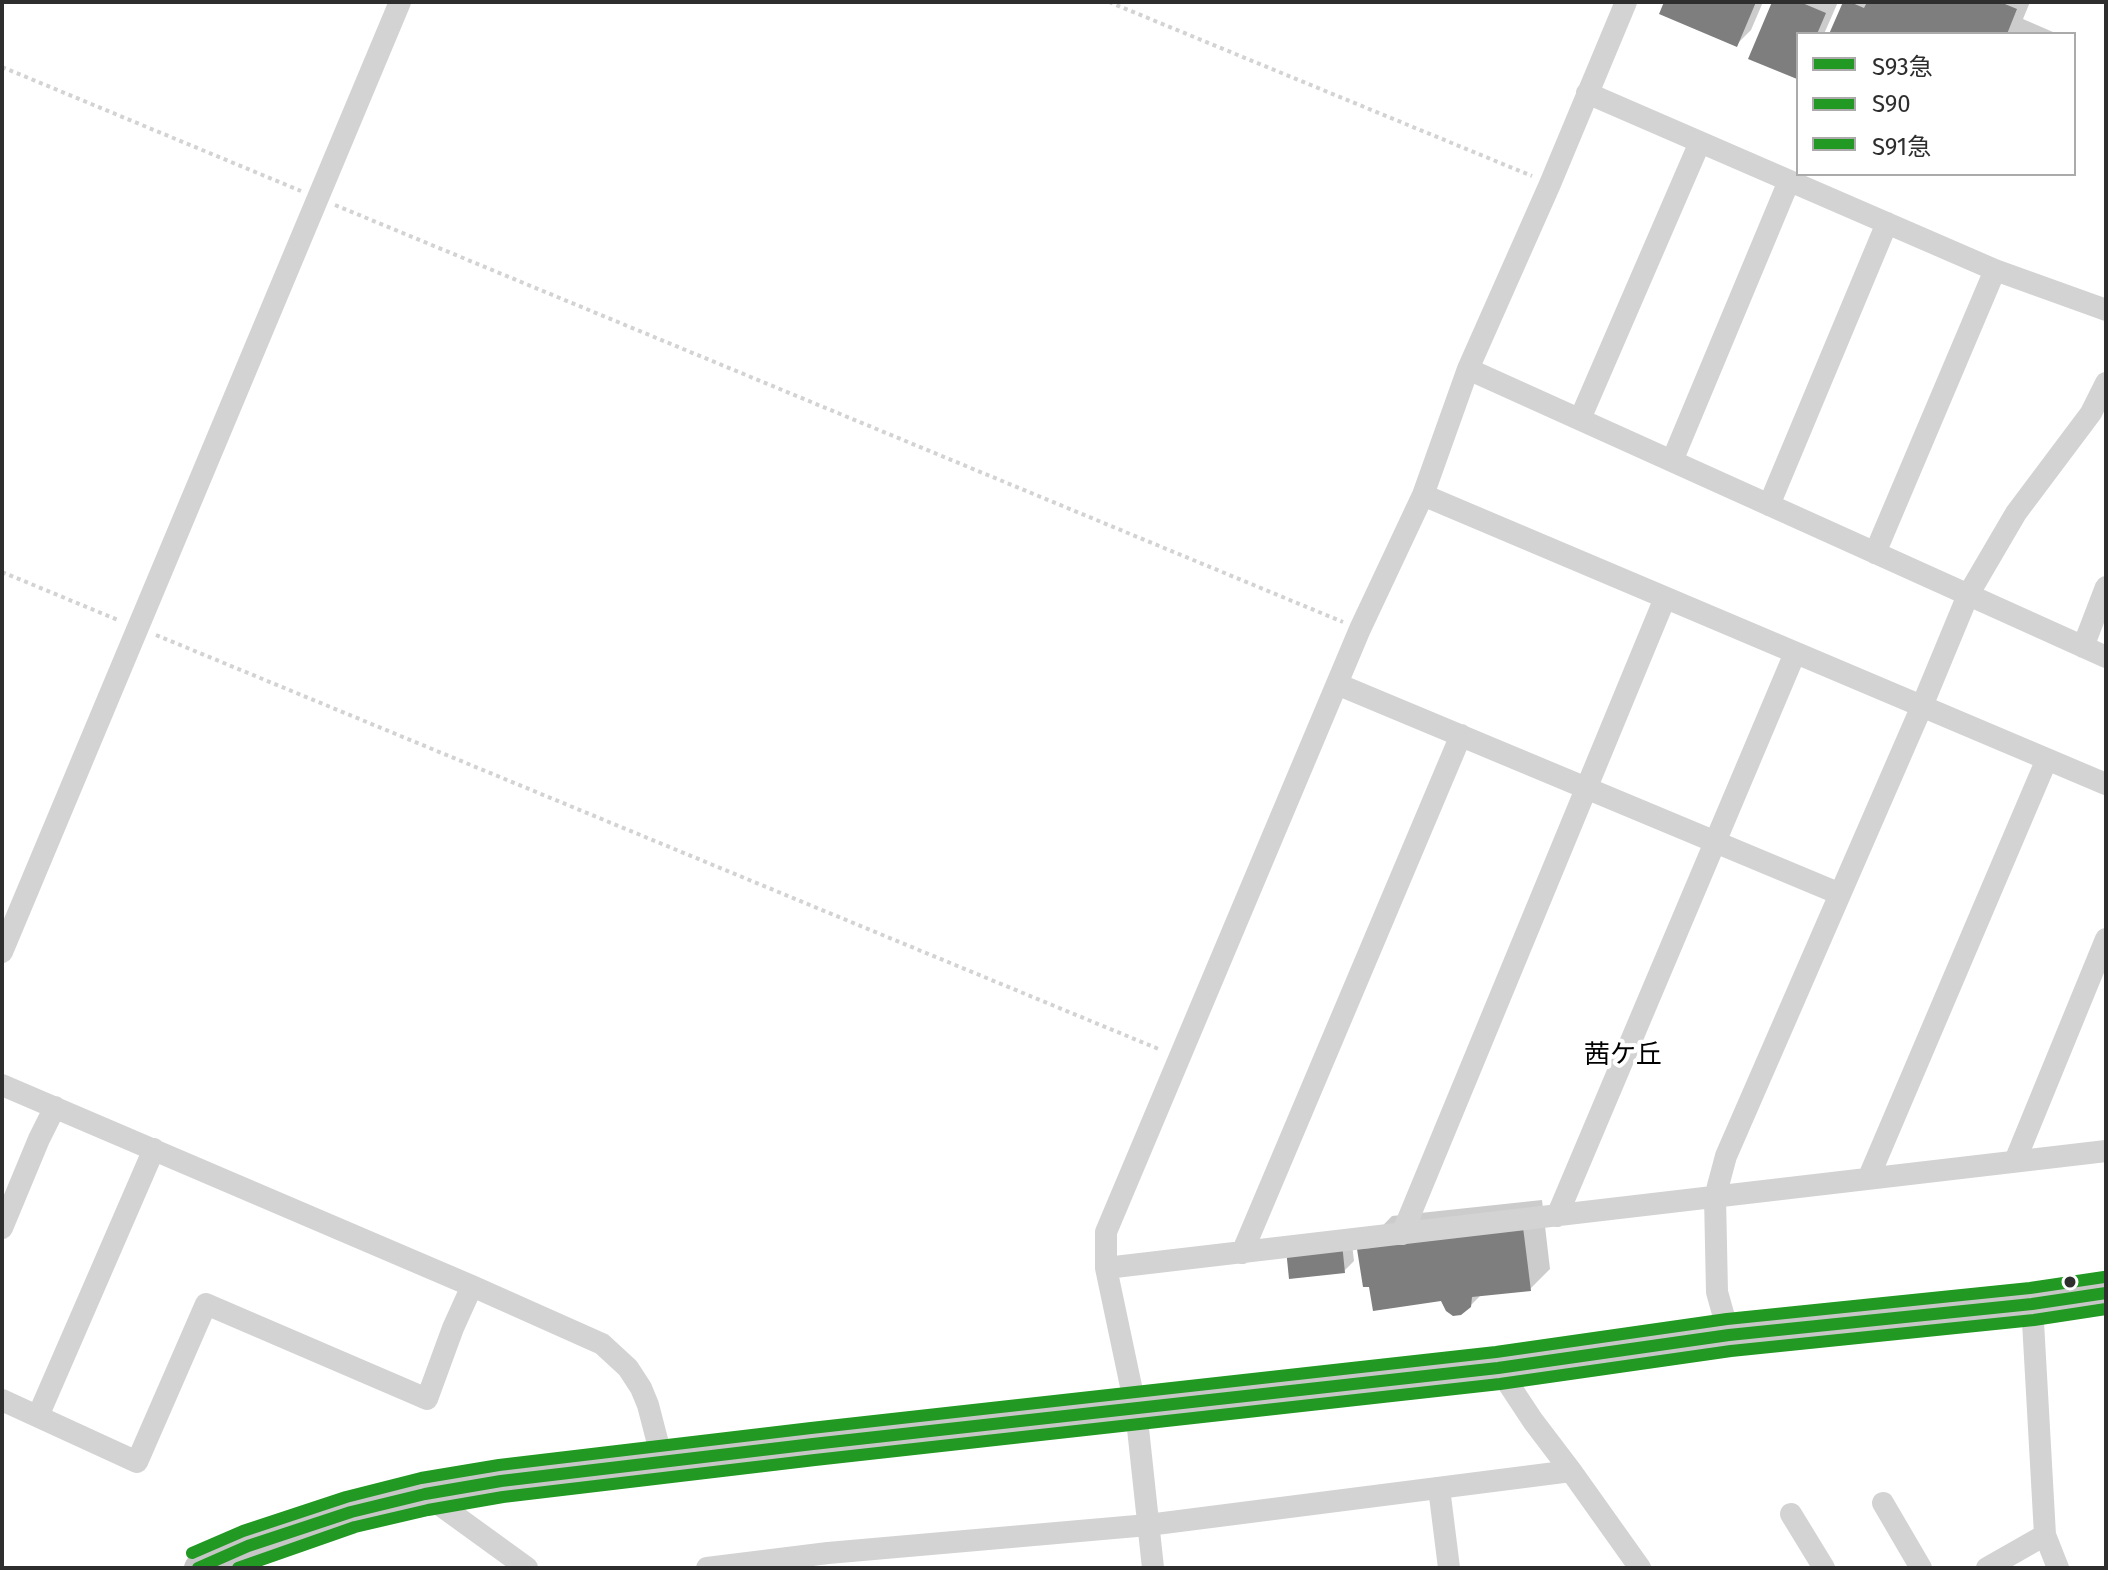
<!DOCTYPE html>
<html>
<head>
<meta charset="utf-8">
<style>
  body { margin:0 }
  #map { position:relative; width:2108px; height:1570px; overflow:hidden; background:#fff; font-family:"Fira Sans","Noto Sans JP",sans-serif }
  canvas { display:block }
  .frame { position:absolute; inset:0; border:4px solid #2e2e2e; pointer-events:none }
  .legend { position:absolute; left:1796px; top:32px; width:280px; height:144px; box-sizing:border-box; background:#fff; border:2px solid #ababab; margin:0; padding:10px 14px; list-style:none; font-size:24px; color:#2e2e2e }
  .legend li { display:flex; align-items:center; gap:16px; height:40px }
  .legend b { width:40px; border:2px solid #ababab }
</style>
</head>
<body>
<div id="map">
<canvas width="2108" height="1570"></canvas>
<div class="frame"></div>
<ul class="legend">
<li><b style="height:10px;background:#292"></b>S93急</li>
<li><b style="height:10px;background:#292"></b>S90</li>
<li><b style="height:10px;background:#292"></b>S91急</li>
</ul>
</div>
<script>
const g = document.querySelector('canvas').getContext('2d');
g.lineJoin = 'round';
function fill(path, color) { g.fillStyle = color; g.fill(path, 'evenodd'); }
const poly = rows => new Path2D(rows.map(r => 'M' + r).join(''));
function strokePath(path, color, width, dash) { g.strokeStyle = color; g.lineWidth = width; g.lineCap = dash ? 'butt' : 'round'; g.setLineDash(dash || []); g.stroke(path); }
function drawText(font, color, halo, rows, align = 'center') {
  g.font = font + ' "Fira Sans","Noto Sans JP",sans-serif'; g.lineWidth = 8; g.setLineDash([]); g.textBaseline = 'middle'; g.strokeStyle = halo; g.fillStyle = color; for (const [text, x, y, turn = 0] of rows) {
    g.save(); g.translate(x, y); g.rotate((+turn || 0) * Math.PI / 180); g.textAlign = isNaN(turn) ? turn : align; if (halo) g.strokeText(text, 0, 0); g.fillText(text, 0, 0); g.restore();
  }
}
fill(poly([
  [1667,2,1763,2,1751,30,1736,45],
  [1774,2,1838,2,1824,34,1798,34,1797,77],
  [1845,2,2030,2,2023,19,2053,32,2052,34,1831,34],
  [1542,1200,1550,1269,1530,1289,1481,1295,1470,1306,1442,1299,1359,1250,1392,1216],
  [1351,1235,1354,1261,1344,1271,1297,1240]
]), '#0003');
fill(poly([
  [1664,2,1756,2,1737,47,1659,14],
  [1772,2,1800,2,1826,13,1817,34,1798,34,1797,79,1748,59],
  [1843,2,1850,2,1864,8,1867,2,2000,2,2017,9,2007,34,1829,34],
  [1522,1219,1531,1291,1472,1297,1471,1307,1461,1315,1453,1316,1446,1311,1441,1301,1373,1311,1369,1287,1363,1287,1357,1249,1371,1248,1370,1236],
  [1342,1243,1345,1273,1289,1279,1286,1249]
]), '#7e7e7e');
strokePath(poly([
  [1109,2,1532,176],
  [2,67,301,191],
  [335,205,1343,622],
  [2,572,118,620],
  [156,635,1161,1050]
]), '#d3d3d3', 4, [4, 4]);
strokePath(poly([
  [1587,93,1995,270,2106,310],
  [1468,369,2106,657],
  [1580,419,1700,142],
  [1672,461,1789,181],
  [1423,495,2106,784],
  [1769,505,1887,223],
  [1875,553,1995,270],
  [2083,647,2106,587],
  [1337,684,1840,894],
  [2,952,400,2],
  [2,1085,472,1286,602,1344,628,1368,641,1388,648,1405,663,1463],
  [2015,1161,2106,939],
  [1868,1179,2047,759],
  [1557,1216,1795,653],
  [2,1228,39,1139,55,1107],
  [1402,1234,1665,598],
  [1242,1253,1461,735],
  [1106,1268,2106,1151],
  [2032,1304,2045,1535,2058,1568],
  [1729,1335,1717,1292,1715,1197,1726,1156,1922,706,1968,595,2016,513,2091,413,2106,383],
  [1498,1368,1533,1421,1571,1471,1640,1568],
  [2,1400,137,1462,206,1304,427,1399,453,1328,472,1286],
  [38,1416,154,1149],
  [1439,1488,1449,1568],
  [425,1494,527,1568],
  [1883,1503,1921,1568],
  [1791,1514,1824,1568],
  [707,1568,828,1553,1148,1525,1571,1471],
  [1153,1568,1136,1410,1106,1268,1106,1232,1360,629,1423,495,1468,369,1550,184,1626,2],
  [1987,1568,2045,1535]
]), '#d3d3d3', 22);
strokePath(poly([
  [198,1568,248,1546,351,1512,425,1494,501,1481,813,1444,1498,1368,1729,1335,2032,1304,2106,1293]
]), '#c6c6c6', 28);
strokePath(poly([
  [198,1568,248,1546,351,1512,425,1494,501,1481,813,1444,1498,1368,1729,1335,2032,1304,2106,1293]
]), '#292', 12);
strokePath(poly([
  [238,1568,355,1527,428,1510,503,1497,815,1460,1500,1384,1731,1351,2034,1320,2106,1309]
]), '#292', 12);
strokePath(poly([
  [192,1553,243,1531,346,1497,421,1478,499,1465,811,1428,1496,1352,1727,1319,2030,1288,2104,1277]
]), '#292', 12);
for (const [x, y, r, color] of [
  [2070,1282,7,"#2e2e2e"]
]) { const dot = new Path2D(); dot.arc(x, y, r, 0, 2 * Math.PI); g.fillStyle = color; g.fill(dot); strokePath(dot, '#fff', 3); }
drawText('26px', '#000', '#fff', [
  ["茜ケ丘",1623,1056]
]);
</script>
</body>
</html>
